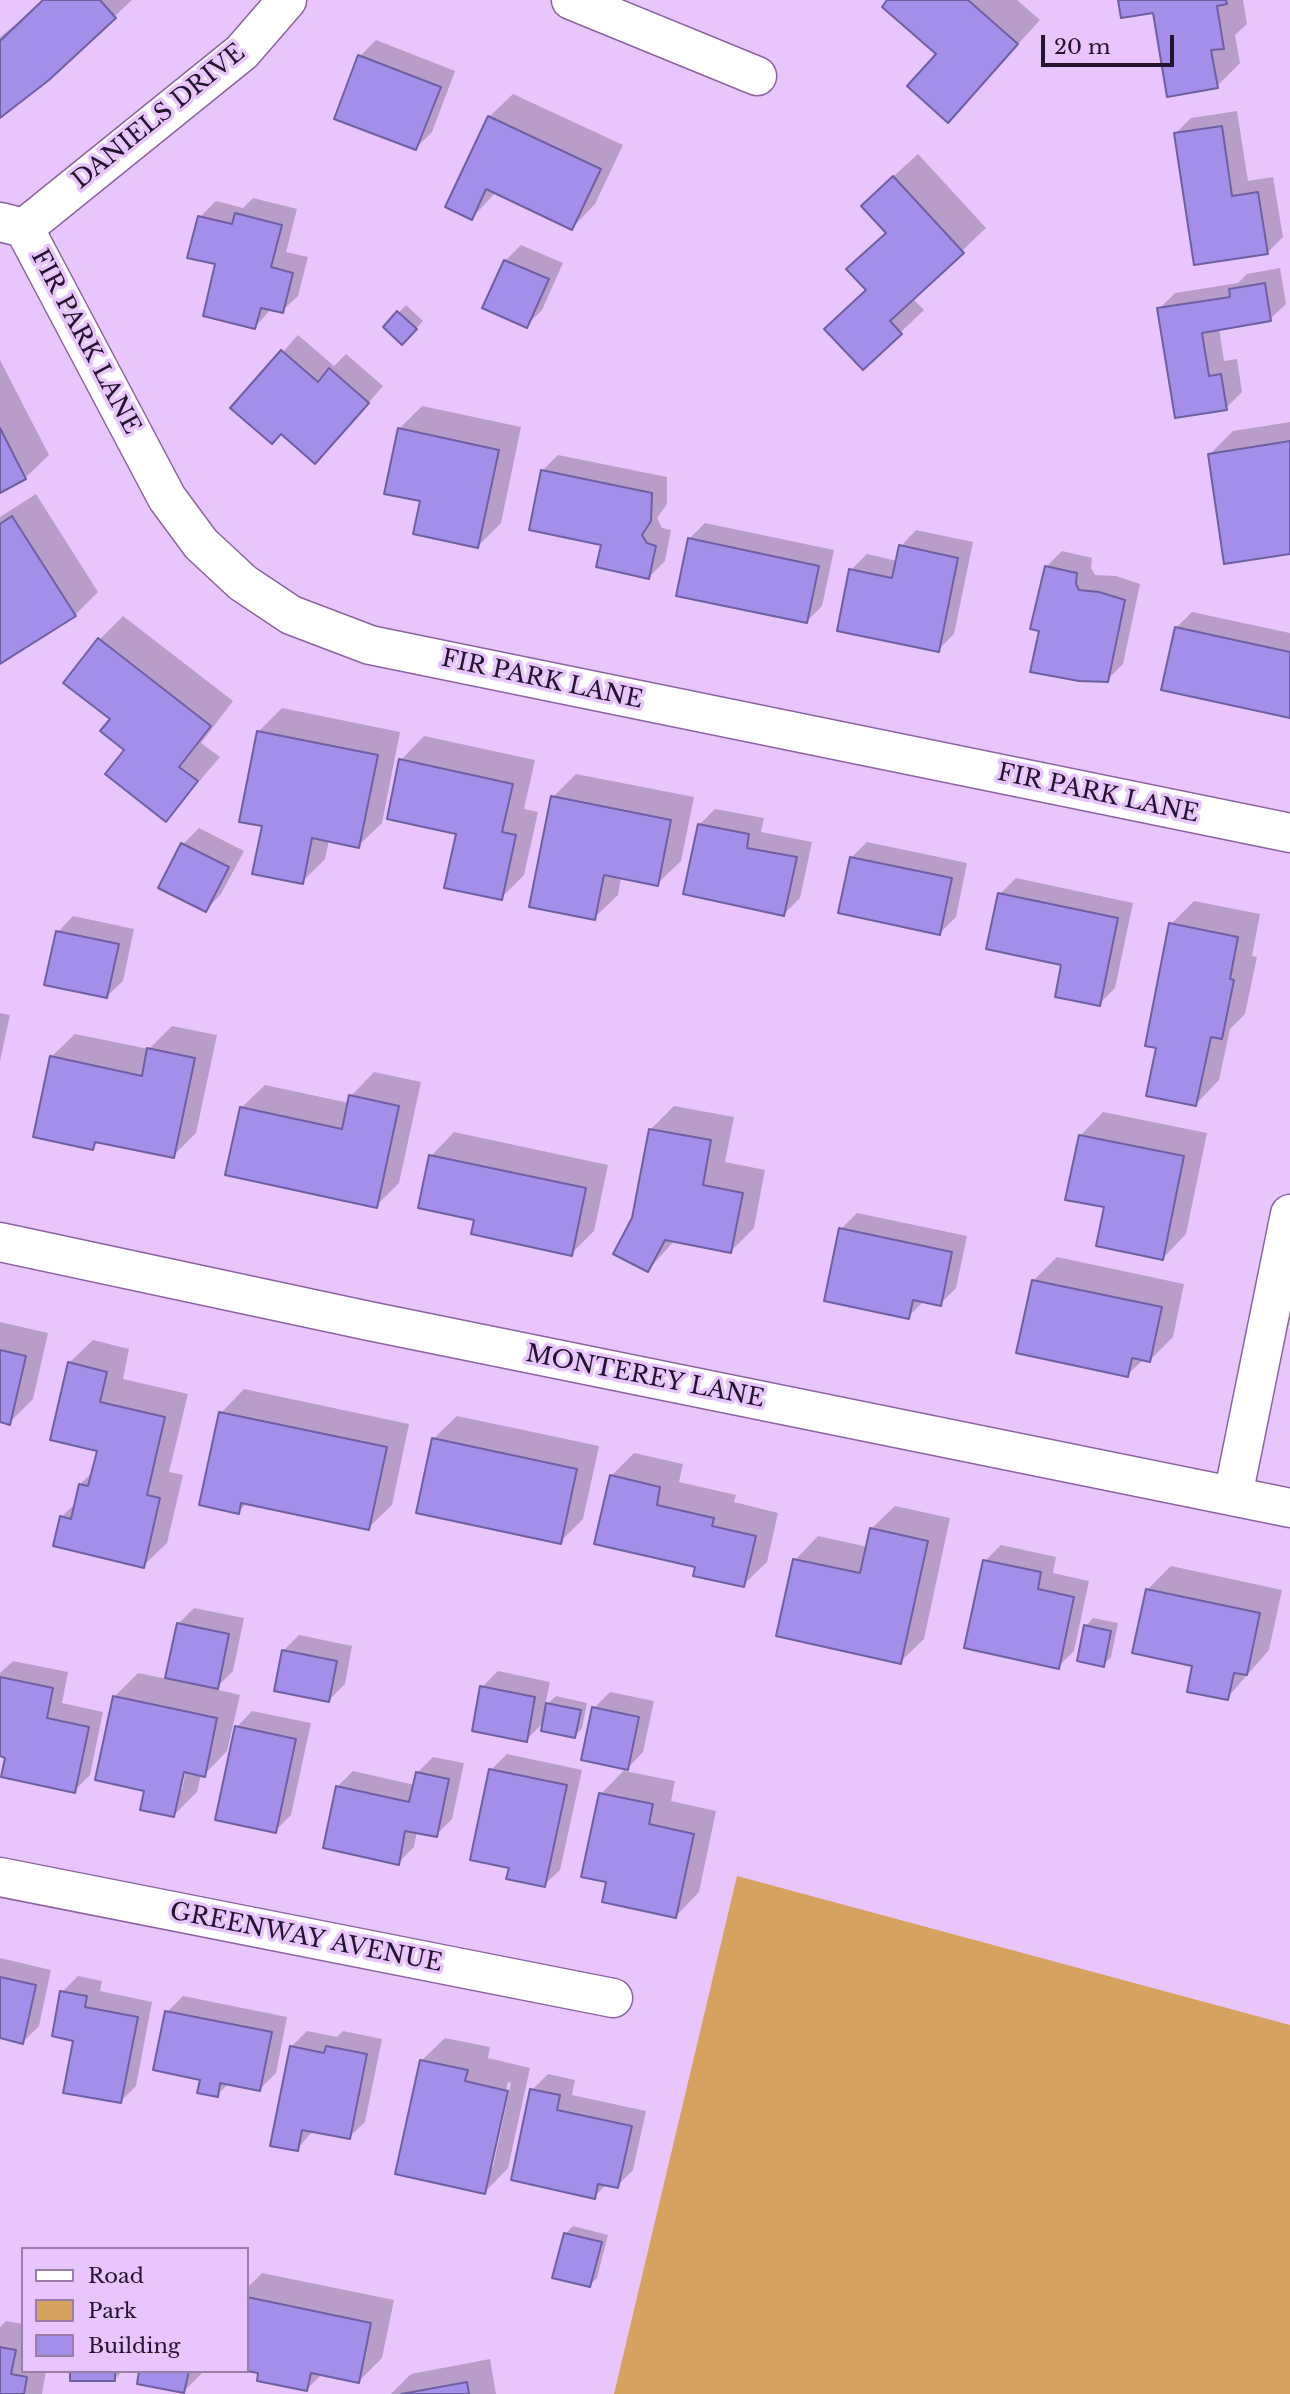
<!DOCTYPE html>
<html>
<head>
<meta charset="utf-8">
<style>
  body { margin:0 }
  #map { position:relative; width:1290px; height:2394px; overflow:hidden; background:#e8c5fc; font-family:"Libre Baskerville",serif }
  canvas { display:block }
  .legend { position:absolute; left:21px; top:2247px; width:228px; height:126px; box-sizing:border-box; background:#e8c5fc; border:2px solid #997ea9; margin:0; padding:9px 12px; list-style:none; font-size:21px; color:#23132c }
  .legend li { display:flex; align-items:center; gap:14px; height:35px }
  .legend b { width:35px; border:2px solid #997ea9 }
  .scale { position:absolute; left:1041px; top:35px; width:133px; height:32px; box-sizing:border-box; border:4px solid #23132c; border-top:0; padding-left:9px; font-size:21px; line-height:24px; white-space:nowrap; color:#23132c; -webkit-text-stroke:5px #e8c5fc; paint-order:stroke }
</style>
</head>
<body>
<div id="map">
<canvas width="1290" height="2394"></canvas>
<ul class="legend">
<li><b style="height:9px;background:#fff"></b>Road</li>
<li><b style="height:19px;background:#d5a25f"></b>Park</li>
<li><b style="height:19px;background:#a38fea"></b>Building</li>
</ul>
<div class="scale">20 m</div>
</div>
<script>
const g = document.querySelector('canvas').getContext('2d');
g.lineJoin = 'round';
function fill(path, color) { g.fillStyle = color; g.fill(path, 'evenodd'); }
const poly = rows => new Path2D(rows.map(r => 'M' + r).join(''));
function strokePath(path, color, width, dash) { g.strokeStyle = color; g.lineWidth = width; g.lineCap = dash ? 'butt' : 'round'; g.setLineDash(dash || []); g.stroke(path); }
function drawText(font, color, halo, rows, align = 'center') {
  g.font = font + ' "Libre Baskerville",serif'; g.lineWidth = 7; g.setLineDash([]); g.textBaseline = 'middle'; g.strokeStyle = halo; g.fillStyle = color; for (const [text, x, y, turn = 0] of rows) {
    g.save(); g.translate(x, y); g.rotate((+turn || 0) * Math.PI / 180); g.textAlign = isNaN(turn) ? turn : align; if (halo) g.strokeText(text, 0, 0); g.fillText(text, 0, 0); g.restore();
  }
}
fill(poly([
  [737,1876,1290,2025,1290,2394,614,2394]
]), '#d5a25f');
fill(poly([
  [46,0,132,0,48,79,0,116,0,37],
  [890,0,1017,0,1040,20,948,121,938,54],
  [1120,0,1243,0,1247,24,1235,35,1240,63,1217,86,1155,11],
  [376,40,455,71,432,132,416,148,360,56],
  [513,94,623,145,595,204,572,228,496,192,472,218,489,117],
  [1237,111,1248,181,1273,177,1283,237,1267,253,1175,134,1191,118],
  [918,154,986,228,912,298,924,310,863,368,867,289,887,232,886,183],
  [253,198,297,209,286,252,308,257,298,296,282,311,271,309,255,327,217,263,200,217,216,201,243,208],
  [521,245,563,263,542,310,526,326,505,261],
  [1280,268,1286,304,1270,319,1219,328,1224,361,1237,359,1242,392,1226,408,1159,309,1175,293,1238,283,1247,274],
  [406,305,423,321,402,343,385,327],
  [298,335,334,366,346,354,383,386,331,446,281,432,233,408],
  [0,360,49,455,25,478,0,491],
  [422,406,521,427,501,523,478,546,422,500,399,429],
  [1290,422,1290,552,1210,454,1233,431],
  [558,455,667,477,667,504,657,518,662,528,671,530,665,561,649,577,603,544,542,471],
  [36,494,98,592,75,615,0,662,0,517],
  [705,523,834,550,822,606,806,622,689,539],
  [916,530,973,542,954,634,938,650,851,570,867,554,897,561,901,546],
  [1062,551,1092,558,1091,568,1095,575,1116,576,1140,584,1123,664,1107,680,1041,629,1046,567],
  [1192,612,1290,633,1290,716,1176,628],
  [123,616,233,701,201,743,220,757,166,820,112,719,66,682,100,639],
  [282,708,400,732,382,823,358,846,329,840,325,859,302,882,264,824,258,732],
  [424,736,535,760,524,809,538,812,524,875,501,898,458,833,401,760],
  [576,774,694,797,681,861,657,884,621,877,618,895,594,918,553,797],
  [715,809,764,818,761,832,812,842,800,898,784,914,699,825],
  [199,828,244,851,221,894,206,910,160,887,183,844],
  [867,842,967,863,956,917,940,933,851,858],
  [1016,878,1133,903,1115,988,1099,1004,1000,894],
  [1194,901,1260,914,1252,956,1257,957,1245,1014,1230,1029,1219,1080,1196,1104,1158,1047,1171,924],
  [73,916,134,929,123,981,107,996,58,932],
  [0,1013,10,1015,0,1061],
  [172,1026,217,1035,196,1133,173,1156,99,1141,93,1148,51,1057,75,1034,149,1049],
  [374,1072,421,1082,399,1183,376,1206,241,1108,265,1085,349,1103,351,1096],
  [674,1106,734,1117,725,1162,765,1170,754,1228,731,1251,675,1240,648,1270,634,1219,651,1129],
  [1103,1112,1207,1133,1186,1234,1163,1258,1106,1206,1080,1136],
  [454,1132,608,1165,594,1231,571,1254,476,1219,431,1156],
  [857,1213,967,1236,956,1288,940,1304,925,1300,908,1317,841,1229],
  [1057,1257,1184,1284,1173,1337,1150,1360,1144,1359,1127,1375,1033,1281],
  [0,1322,48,1333,33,1399,9,1423,0,1421],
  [93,1340,129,1349,123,1379,188,1394,169,1472,183,1475,167,1543,143,1566,61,1517,77,1502,80,1484,93,1472,99,1449,69,1363],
  [244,1389,409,1424,392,1505,368,1528,247,1503,238,1512,221,1413],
  [457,1416,599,1446,583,1519,560,1542,433,1439],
  [634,1453,683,1464,679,1482,736,1495,734,1502,778,1513,767,1562,743,1585,697,1566,611,1476],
  [895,1506,950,1518,924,1639,900,1662,795,1560,818,1536,868,1547,871,1529],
  [1001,1545,1056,1557,1053,1573,1089,1581,1074,1651,1058,1667,985,1561],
  [1171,1566,1282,1590,1269,1650,1227,1698,1194,1665,1148,1589],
  [194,1608,244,1618,233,1671,215,1689,240,1695,227,1751,204,1775,201,1774,197,1792,174,1815,146,1789,115,1696,138,1673,167,1679,179,1623],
  [184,1763,187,1764,182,1790,178,1790],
  [1093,1618,1118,1623,1111,1657,1103,1665,1086,1626],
  [299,1635,352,1646,345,1684,329,1700,283,1651],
  [13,1661,68,1672,62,1703,103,1712,90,1775,74,1791,0,1755,0,1673],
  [498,1671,550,1682,545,1706,556,1696,587,1703,582,1728,575,1736,544,1722,526,1740,482,1687],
  [610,1692,654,1701,643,1752,625,1771,675,1781,671,1801,716,1811,699,1892,676,1916,608,1881,601,1794,626,1768,594,1708],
  [252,1711,311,1723,291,1815,275,1831,237,1727],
  [507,1754,582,1770,560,1870,544,1885,511,1867,491,1770],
  [433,1757,464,1763,452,1819,436,1835,417,1831,414,1847,398,1863,337,1787,353,1771,415,1785,417,1773],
  [0,1958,51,1970,39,2026,23,2042,0,2037],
  [78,1976,102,1981,100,1991,152,2002,136,2086,120,2102,75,2039,62,1992],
  [183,1996,287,2017,276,2073,260,2089,229,2083,217,2095,202,2078,167,2012],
  [307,2031,337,2037,343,2031,382,2039,365,2122,349,2137,314,2130,297,2149,291,2047],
  [445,2038,490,2047,488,2058,530,2068,508,2168,485,2192,421,2061],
  [508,2082,511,2083,493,2167,489,2167],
  [548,2074,575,2080,572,2095,646,2111,633,2170,617,2186,607,2184,594,2197,532,2090],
  [573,2226,608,2235,597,2278,590,2285,565,2234],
  [262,2273,394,2300,382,2358,359,2381,323,2373,307,2389,247,2369,247,2288],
  [6,2321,23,2324,23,2371,46,2371,42,2394,0,2394,0,2327],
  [490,2359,496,2394,391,2394,411,2374],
  [72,2371,122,2371,115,2379],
  [141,2371,204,2371,184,2391]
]), '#0003');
const building = poly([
  [43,0,100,0,116,18,49,80,0,118,0,41,43,0],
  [887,0,968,0,1018,44,948,123,907,86,936,54,882,7,887,0],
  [1118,0,1226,0,1227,4,1217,6,1224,49,1211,50,1218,88,1167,97,1153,13,1121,18,1118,0],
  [358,55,441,87,416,150,334,119,358,55],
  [488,116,601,169,572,230,486,189,472,220,445,207,488,116],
  [1222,126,1232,196,1258,192,1268,254,1194,265,1174,133,1222,126],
  [893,176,964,253,890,321,902,334,863,370,824,329,866,290,846,269,886,233,861,206,893,176],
  [235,213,282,225,271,267,293,273,283,313,261,308,255,329,203,316,215,264,187,258,198,216,232,224,235,213],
  [504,260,549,279,527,328,482,308,504,260],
  [1265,283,1271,321,1202,333,1209,376,1221,374,1227,410,1175,418,1157,308,1230,297,1229,289,1265,283],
  [397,311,417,329,402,345,383,327,397,311],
  [281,350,318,382,329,368,369,403,315,464,281,434,272,444,230,408,281,350],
  [0,428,26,479,0,493,0,428],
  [398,428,499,450,478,548,413,534,420,501,384,494,398,428],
  [1290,441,1290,554,1224,564,1208,454,1290,441],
  [541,470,652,493,651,521,642,535,647,543,656,546,649,579,596,567,601,545,529,530,541,470],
  [12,516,76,616,0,664,0,524,12,516],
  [688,538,819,566,807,623,676,596,688,538],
  [899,545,958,558,939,652,837,631,849,569,892,578,899,545],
  [1045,566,1077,573,1076,584,1079,590,1099,592,1125,600,1108,682,1079,681,1030,672,1039,631,1030,629,1045,566],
  [1175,627,1290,652,1290,718,1161,690,1175,627],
  [98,638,211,726,179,767,198,781,166,822,105,774,124,750,100,731,110,719,63,683,98,638],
  [257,731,378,755,359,848,312,838,303,884,252,874,262,826,239,822,257,731],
  [399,759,513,784,502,832,516,835,502,900,444,888,456,834,387,819,399,759],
  [551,796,671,820,658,886,604,875,595,920,529,907,551,796],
  [698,824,749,834,747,848,797,857,784,916,683,894,698,824],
  [181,843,229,867,206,912,158,888,181,843],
  [850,857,952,878,940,935,838,913,850,857],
  [998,893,1118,918,1100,1006,1055,997,1061,965,986,949,998,893],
  [1169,923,1238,937,1230,979,1234,980,1222,1039,1211,1037,1196,1106,1146,1096,1156,1048,1145,1046,1169,923],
  [56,931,119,944,107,998,44,985,56,931],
  [147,1048,195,1058,174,1158,95,1142,93,1150,33,1137,50,1056,142,1076,147,1048],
  [349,1095,399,1106,377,1208,225,1175,240,1107,342,1129,349,1095],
  [649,1129,711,1140,703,1185,743,1193,731,1253,665,1240,648,1272,613,1254,632,1218,649,1129],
  [1079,1135,1184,1156,1163,1260,1096,1246,1104,1207,1065,1200,1079,1135],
  [429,1155,586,1188,572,1256,471,1234,474,1220,418,1208,429,1155],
  [839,1228,952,1252,941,1306,913,1300,909,1319,824,1301,839,1228],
  [1032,1280,1162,1307,1150,1362,1132,1358,1128,1377,1016,1353,1032,1280],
  [0,1350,26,1356,10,1425,0,1422,0,1350],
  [68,1362,107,1372,100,1402,165,1417,147,1495,160,1498,144,1568,53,1546,60,1516,71,1519,79,1484,88,1486,97,1451,50,1440,68,1362],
  [219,1412,387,1447,369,1530,241,1503,239,1514,199,1505,219,1412],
  [432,1438,577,1469,561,1544,416,1513,432,1438],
  [610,1475,660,1487,657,1505,714,1518,712,1526,756,1536,744,1587,693,1576,695,1567,594,1544,610,1475],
  [870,1528,928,1541,901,1664,776,1636,793,1559,860,1573,870,1528],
  [983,1560,1041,1572,1038,1589,1074,1597,1059,1669,964,1648,983,1560],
  [1146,1589,1260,1613,1247,1675,1234,1673,1228,1700,1187,1692,1192,1666,1132,1653,1146,1589],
  [177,1623,229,1634,218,1689,165,1678,177,1623],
  [1084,1625,1111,1631,1104,1667,1077,1661,1084,1625],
  [282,1650,337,1661,329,1702,274,1691,282,1650],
  [0,1677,53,1688,47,1718,89,1727,75,1793,1,1777,5,1758,0,1756,0,1677],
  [480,1686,535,1697,527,1742,472,1731,480,1686],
  [113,1696,217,1718,205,1777,184,1772,174,1817,140,1810,144,1791,95,1780,113,1696],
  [546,1703,581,1710,575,1738,541,1731,546,1703],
  [592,1707,639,1717,628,1770,581,1760,592,1707],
  [235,1726,296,1739,276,1833,215,1820,235,1726],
  [489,1769,567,1785,545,1887,506,1879,509,1868,470,1860,489,1769],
  [416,1772,449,1779,437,1837,405,1831,399,1865,323,1848,336,1786,409,1802,416,1772],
  [599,1793,653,1804,649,1824,694,1834,676,1918,602,1902,606,1882,581,1877,599,1793],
  [0,1977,36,1985,23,2044,0,2038,0,1977],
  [60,1991,87,1996,85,2007,138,2017,121,2103,63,2093,73,2041,52,2036,60,1991],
  [165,2011,272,2032,260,2091,220,2083,218,2097,197,2093,200,2080,153,2070,165,2011],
  [290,2046,324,2053,326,2046,367,2054,350,2139,302,2130,298,2151,270,2146,290,2046],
  [420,2060,468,2070,465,2081,508,2091,485,2194,395,2174,420,2060],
  [530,2089,560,2095,557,2110,632,2126,618,2188,598,2184,595,2199,511,2180,530,2089],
  [564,2233,602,2242,590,2287,552,2278,564,2233],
  [247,2297,371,2323,359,2383,311,2373,307,2391,257,2381,258,2373,247,2371,247,2297],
  [0,2347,16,2350,11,2374,27,2377,24,2394,0,2394,0,2347],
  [70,2371,115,2371,115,2381,70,2381,70,2371],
  [139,2371,189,2371,184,2393,137,2384,139,2371],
  [467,2382,469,2394,401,2394,467,2382]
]);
fill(building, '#a38fea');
strokePath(building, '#6e5fa2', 2);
const minor = poly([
  [571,0,757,76],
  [0,222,24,228,167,498,201,544,243,583,291,615,370,645,1290,833],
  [24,228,242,52,287,0],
  [0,1242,369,1321,1290,1508],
  [1233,1496,1290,1214],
  [0,1877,613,1998]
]);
strokePath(minor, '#8b63a1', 41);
strokePath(minor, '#fff', 38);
drawText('24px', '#23132c', '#e8c5fc', [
  ["DANIELS DRIVE",159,117,-39],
  ["FIR PARK LANE",85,342,62],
  ["FIR PARK LANE",542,680,12],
  ["FIR PARK LANE",1098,794,12],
  ["MONTEREY LANE",645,1377,11],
  ["GREENWAY AVENUE",306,1938,11]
]);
</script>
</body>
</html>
